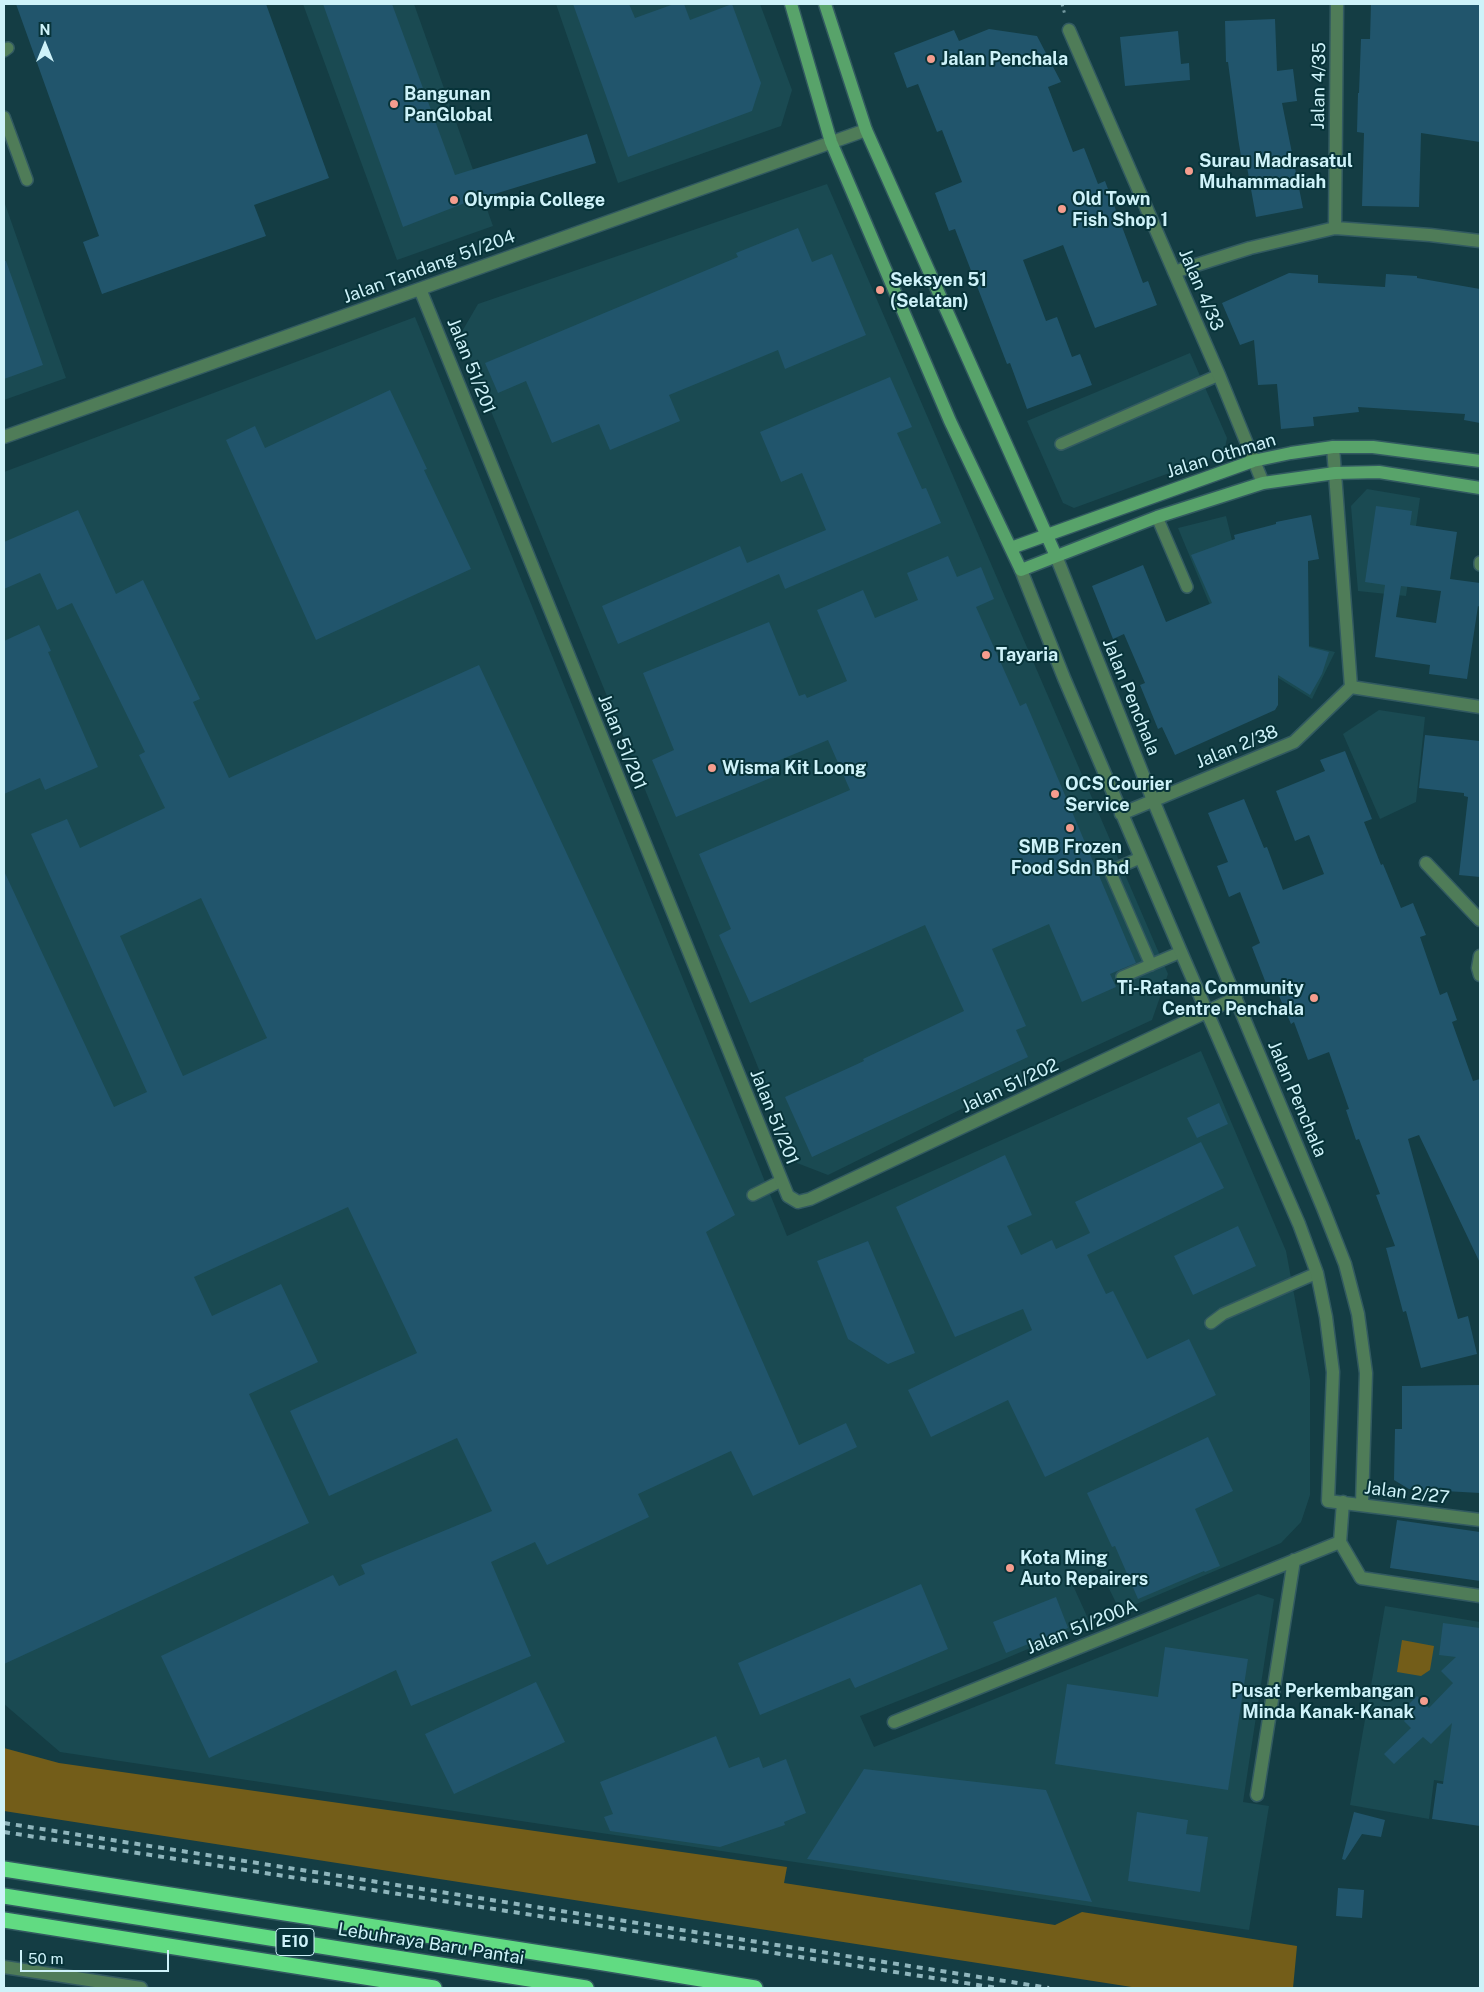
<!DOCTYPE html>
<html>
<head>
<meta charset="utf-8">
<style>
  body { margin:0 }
  #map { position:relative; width:1484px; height:1992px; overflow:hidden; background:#143d44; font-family:"Public Sans",sans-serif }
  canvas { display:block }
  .frame { position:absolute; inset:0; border:5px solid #cef2f9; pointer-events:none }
  .north { position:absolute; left:20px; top:20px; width:50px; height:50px; -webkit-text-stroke:4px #073339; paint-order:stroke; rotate:0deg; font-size:14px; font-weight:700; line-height:20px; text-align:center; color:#cef2f9 }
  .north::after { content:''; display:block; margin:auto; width:18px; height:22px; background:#cef2f9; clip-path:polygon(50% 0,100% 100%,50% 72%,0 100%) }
  .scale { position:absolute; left:20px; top:1950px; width:149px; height:22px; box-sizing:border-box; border:2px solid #cef2f9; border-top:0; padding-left:6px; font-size:15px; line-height:18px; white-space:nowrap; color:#cef2f9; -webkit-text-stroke:4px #073339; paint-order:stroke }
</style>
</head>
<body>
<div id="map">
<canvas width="1484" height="1992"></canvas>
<div class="frame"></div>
<div class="north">N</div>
<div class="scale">50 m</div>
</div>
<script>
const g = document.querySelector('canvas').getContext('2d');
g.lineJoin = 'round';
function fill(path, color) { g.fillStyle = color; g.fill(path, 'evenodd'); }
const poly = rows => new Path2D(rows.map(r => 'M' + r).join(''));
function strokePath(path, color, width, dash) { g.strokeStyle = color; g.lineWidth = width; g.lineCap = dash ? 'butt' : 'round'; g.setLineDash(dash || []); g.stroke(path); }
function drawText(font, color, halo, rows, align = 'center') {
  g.font = font + ' "Public Sans",sans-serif'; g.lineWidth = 4; g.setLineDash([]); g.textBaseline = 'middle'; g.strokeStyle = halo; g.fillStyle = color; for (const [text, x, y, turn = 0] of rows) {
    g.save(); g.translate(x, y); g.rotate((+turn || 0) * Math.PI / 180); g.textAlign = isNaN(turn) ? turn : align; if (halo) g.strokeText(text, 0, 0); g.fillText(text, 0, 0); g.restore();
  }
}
fill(poly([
  [303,4,414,4,493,226,397,260],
  [556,4,760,4,792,90,781,126,618,183],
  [827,184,1168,974,1152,1020,996,1092,828,1175,797,1163,460,335,478,304],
  [4,201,66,378,4,400],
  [415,317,787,1236,1201,1051,1286,1251,1310,1380,1310,1495,1301,1522,1281,1543,1120,1611,1099,1568,1071,1581,1090,1623,997,1662,860,1716,874,1747,1258,1594,1274,1599,1243,1802,1269,1806,1249,1930,60,1752,4,1704,4,472],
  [1190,353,1227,438,1224,453,1074,508,1063,503,1027,421],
  [1367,489,1420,498,1406,596,1358,591,1351,506],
  [1226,516,1255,633,1335,652,1312,699,1227,646,1178,528],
  [1379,710,1425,717,1416,802,1380,819,1343,734],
  [1385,1606,1480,1622,1480,1787,1434,1780,1429,1819,1350,1805]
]), '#1a4a52');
fill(poly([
  [1402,1640,1434,1646,1430,1670,1421,1676,1397,1672],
  [4,1748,59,1763,787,1867,784,1883,1055,1925,1082,1912,1297,1946,1293,1988,1138,1988,4,1811]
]), '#735d19');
fill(poly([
  [16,4,266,4,329,178,254,205,266,236,102,294,83,242,99,236],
  [323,4,392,4,455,175,587,134,596,163,465,203,403,227],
  [573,4,629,4,635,18,674,4,684,4,690,20,732,4,761,83,752,111,628,157],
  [1371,4,1480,4,1480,142,1421,133,1419,207,1362,206,1364,133,1357,132,1358,93,1359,93,1361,39,1370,39],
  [1275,19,1277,71,1293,69,1297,101,1282,103,1303,208,1256,217,1247,167,1243,168,1238,138,1228,62,1226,62,1225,21],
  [989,29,1037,36,1061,82,1048,87,1073,152,1084,148,1098,184,1105,181,1143,283,1148,281,1157,305,1095,328,1063,245,1023,260,1046,321,1057,317,1072,357,1080,354,1092,385,1027,409,1010,363,1007,364,955,229,949,231,935,193,962,182,942,130,937,132,918,84,907,88,894,53,954,30,959,41],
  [1178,31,1181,64,1189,63,1190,80,1125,86,1120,37],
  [798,228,812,262,832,254,866,335,785,369,778,350,669,395,680,421,610,450,599,424,552,443,526,381,498,393,485,363,738,257,736,253],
  [4,261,6,261,43,365,4,379],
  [1289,273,1318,275,1318,283,1385,287,1386,274,1417,276,1417,278,1480,289,1480,423,1464,420,1465,414,1358,407,1359,412,1313,417,1314,426,1281,429,1277,384,1258,385,1254,340,1240,345,1222,303],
  [890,377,912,427,897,433,922,489,926,488,941,523,785,589,779,574,618,644,602,606,740,546,747,563,826,530,802,473,781,482,760,432],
  [390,390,427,469,424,470,471,569,316,640,226,440,255,426,265,448],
  [1376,506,1412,511,1410,525,1457,532,1450,579,1480,583,1480,607,1478,606,1467,679,1429,674,1430,665,1375,657,1385,585,1365,582],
  [1401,586,1441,591,1436,623,1396,617],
  [78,510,116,594,143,580,200,699,193,702,229,778,479,665,735,1215,706,1232,799,1445,846,1423,857,1447,753,1496,731,1451,638,1494,649,1517,547,1565,535,1542,491,1562,531,1656,411,1706,396,1670,209,1758,161,1656,333,1575,339,1586,365,1574,361,1565,492,1511,457,1438,329,1496,290,1411,417,1353,348,1207,194,1277,212,1316,281,1284,318,1362,249,1394,309,1523,4,1664,4,871,114,1107,147,1092,31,834,67,819,80,848,165,808,139,755,145,752,72,603,57,610,40,573,4,589,4,542],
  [201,898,267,1038,183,1076,120,936],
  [1311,515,1319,559,1308,561,1309,647,1329,652,1322,674,1310,695,1278,675,1278,705,1275,710,1175,755,1162,727,1158,729,1140,685,1145,683,1124,634,1113,639,1092,586,1143,565,1166,622,1212,603,1191,555,1235,539,1234,535,1276,524,1276,522],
  [948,556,957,577,981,567,994,599,976,607,1020,706,1026,703,1136,963,1110,974,1116,987,1082,1002,1049,924,992,949,1026,1026,1016,1030,1028,1057,812,1157,785,1097,864,1061,863,1059,964,1011,925,925,750,1003,719,935,731,929,699,854,850,790,828,740,768,765,773,777,676,817,652,760,674,750,643,673,769,622,799,696,805,694,807,698,847,681,817,610,863,590,875,618,918,600,907,573],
  [39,625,51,651,48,652,98,767,45,790,40,778,4,794,4,641],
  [1425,735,1480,741,1480,877,1459,875,1468,797,1464,796,1464,793,1419,788],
  [1345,751,1372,819,1364,822,1381,865,1383,864,1401,908,1413,903,1426,935,1420,937,1440,995,1447,992,1457,1020,1452,1022,1473,1081,1480,1079,1480,1263,1419,1135,1408,1139,1458,1319,1468,1316,1477,1354,1421,1368,1406,1311,1403,1312,1386,1248,1395,1246,1376,1195,1380,1194,1359,1139,1356,1140,1346,1110,1349,1109,1329,1052,1308,1060,1294,1022,1291,1024,1274,984,1267,986,1252,947,1260,943,1240,892,1229,897,1217,866,1228,862,1208,813,1244,799,1264,848,1267,847,1283,890,1324,874,1309,835,1295,841,1276,791,1325,771,1320,760],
  [1219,1103,1228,1124,1197,1138,1187,1118],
  [1201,1142,1224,1188,1087,1255,1106,1294,1113,1291,1147,1359,1189,1339,1216,1395,1045,1477,1008,1400,931,1437,908,1390,1032,1330,1023,1309,955,1337,896,1207,1005,1155,1032,1215,1007,1226,1021,1255,1052,1240,1056,1249,1090,1233,1075,1202],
  [1238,1226,1256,1266,1193,1295,1174,1256],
  [868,1241,915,1353,888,1364,848,1339,817,1261],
  [1480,1385,1480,1493,1409,1489,1394,1480,1395,1429,1402,1429,1402,1386],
  [1208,1437,1233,1491,1195,1509,1220,1566,1205,1572,1204,1571,1138,1599,1115,1546,1112,1547,1087,1493],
  [1397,1520,1480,1532,1480,1581,1390,1568],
  [921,1584,948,1649,855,1688,850,1678,760,1715,738,1663],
  [1056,1597,1068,1628,1006,1653,993,1622],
  [1443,1623,1480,1628,1480,1826,1432,1819,1437,1783,1443,1784,1452,1723,1431,1744,1423,1737,1394,1764,1384,1754,1411,1728,1404,1721,1408,1717,1402,1711,1417,1696,1429,1708,1453,1683,1441,1671,1456,1657,1439,1655],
  [1165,1647,1248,1659,1228,1790,1055,1764,1067,1684,1158,1697],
  [536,1682,565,1742,454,1794,425,1734],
  [716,1736,729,1768,759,1757,763,1768,786,1759,806,1813,784,1822,785,1825,720,1847,610,1831,604,1817,613,1814,600,1782],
  [864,1769,1046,1790,1092,1902,807,1859],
  [1137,1812,1188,1820,1186,1834,1208,1837,1200,1892,1128,1881],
  [1354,1812,1385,1820,1381,1837,1362,1834,1345,1860,1342,1859],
  [1338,1888,1364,1890,1362,1918,1336,1916]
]), '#21556c');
const service = poly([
  [4,51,8,48],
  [4,117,27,180],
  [1061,444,1219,375],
  [1157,517,1187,587],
  [1480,565,1480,562],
  [1140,858,1110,871,1151,965],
  [1122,977,1181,952],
  [753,1195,781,1181],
  [1211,1323,1223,1314,1317,1273]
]);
const minor = poly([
  [1069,30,1219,375,1263,483],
  [1335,228,1337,4],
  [1174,272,1250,248,1335,228,1430,235,1480,241],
  [420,289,788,1196,798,1202,810,1199,1236,998],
  [4,437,866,130],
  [1056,556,1153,800,1323,1208,1345,1264,1358,1314,1366,1373,1362,1504],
  [1021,570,1064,678,1181,952,1299,1224,1317,1273,1326,1317,1333,1372,1328,1501,1480,1520],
  [1351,687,1480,707],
  [1121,814,1294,742,1351,687,1333,447],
  [1426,863,1480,920],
  [1480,956,1478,968,1480,975],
  [1343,1502,1340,1542,1361,1578,1480,1596],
  [894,1722,1340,1542],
  [1257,1795,1294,1560],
  [4,1967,141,1988]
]);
const secondary = poly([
  [791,4,831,142,950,421,1021,570,1157,517,1263,483,1335,473,1379,472,1480,488],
  [825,4,866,130,1056,556],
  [1011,548,1253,461,1291,453,1333,447,1373,447,1480,461]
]);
const motorway = poly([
  [4,1869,598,1962,755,1988],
  [4,1896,586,1988],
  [4,1920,434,1988]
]);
strokePath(service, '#325a61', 14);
strokePath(minor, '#325a61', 15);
strokePath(secondary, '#325a61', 15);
strokePath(motorway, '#325a61', 18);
strokePath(poly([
  [1062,4,1065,15]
]), '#72989f', 3, [2.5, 4]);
strokePath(service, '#4f7c58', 11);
strokePath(minor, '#4f7c58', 12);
strokePath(secondary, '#58a36a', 12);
strokePath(motorway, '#61db82', 15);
strokePath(poly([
  [4,1823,1049,1988],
  [4,1832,997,1988]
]), '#8fb5bc', 4, [6, 6]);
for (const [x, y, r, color] of [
  [931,59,5,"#f59d8e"],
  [394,104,5,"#f59d8e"],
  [1189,171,5,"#f59d8e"],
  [454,200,5,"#f59d8e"],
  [1062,209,5,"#f59d8e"],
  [880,290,5,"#f59d8e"],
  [986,655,5,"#f59d8e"],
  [712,768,5,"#f59d8e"],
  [1055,794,5,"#f59d8e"],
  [1070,828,5,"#f59d8e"],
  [1314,998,5,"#f59d8e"],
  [1010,1568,5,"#f59d8e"],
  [1424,1701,5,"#f59d8e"]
]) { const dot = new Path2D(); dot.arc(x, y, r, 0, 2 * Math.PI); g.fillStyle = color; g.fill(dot); strokePath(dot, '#073339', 2); }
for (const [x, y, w] of [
  [295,1942,38]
]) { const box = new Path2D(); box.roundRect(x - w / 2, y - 13.5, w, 27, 4); g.fillStyle = '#073339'; g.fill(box); strokePath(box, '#cef2f9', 1); }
drawText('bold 16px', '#cef2f9', null, [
  ["E10",295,1942]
]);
drawText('bold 18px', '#cef2f9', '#073339', [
  ["Jalan Penchala",941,59],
  ["Bangunan",404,94],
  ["PanGlobal",404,115],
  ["Surau Madrasatul",1199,161],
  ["Muhammadiah",1199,182],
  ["Old Town",1072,199],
  ["Fish Shop 1",1072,220],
  ["Olympia College",464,200],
  ["Seksyen 51",890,280],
  ["(Selatan)",890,301],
  ["Tayaria",996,655],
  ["Wisma Kit Loong",722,768],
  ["OCS Courier",1065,784],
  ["Service",1065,805],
  ["SMB Frozen",1070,847,"center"],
  ["Food Sdn Bhd",1070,868,"center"],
  ["Ti-Ratana Community",1304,988,"right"],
  ["Centre Penchala",1304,1009,"right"],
  ["Kota Ming",1020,1558],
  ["Auto Repairers",1020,1579],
  ["Pusat Perkembangan",1414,1691,"right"],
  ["Minda Kanak-Kanak",1414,1712,"right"]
], 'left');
drawText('18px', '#cef2f9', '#073339', [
  ["Jalan 4/35",1319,86,-89],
  ["Jalan Tandang 51/204",429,267,-20],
  ["Jalan 4/33",1201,290,67],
  ["Jalan 51/201",471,366,68],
  ["Jalan Othman",1221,456,-17],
  ["Jalan Penchala",1131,697,68],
  ["Jalan 51/201",622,742,68],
  ["Jalan 2/38",1237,747,-22],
  ["Jalan 51/202",1010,1086,-25],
  ["Jalan Penchala",1297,1099,67],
  ["Jalan 51/201",774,1117,68],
  ["Jalan 2/27",1407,1493,7],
  ["Jalan 51/200A",1082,1627,-22],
  ["Lebuhraya Baru Pantai",431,1944,9]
]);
</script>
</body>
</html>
